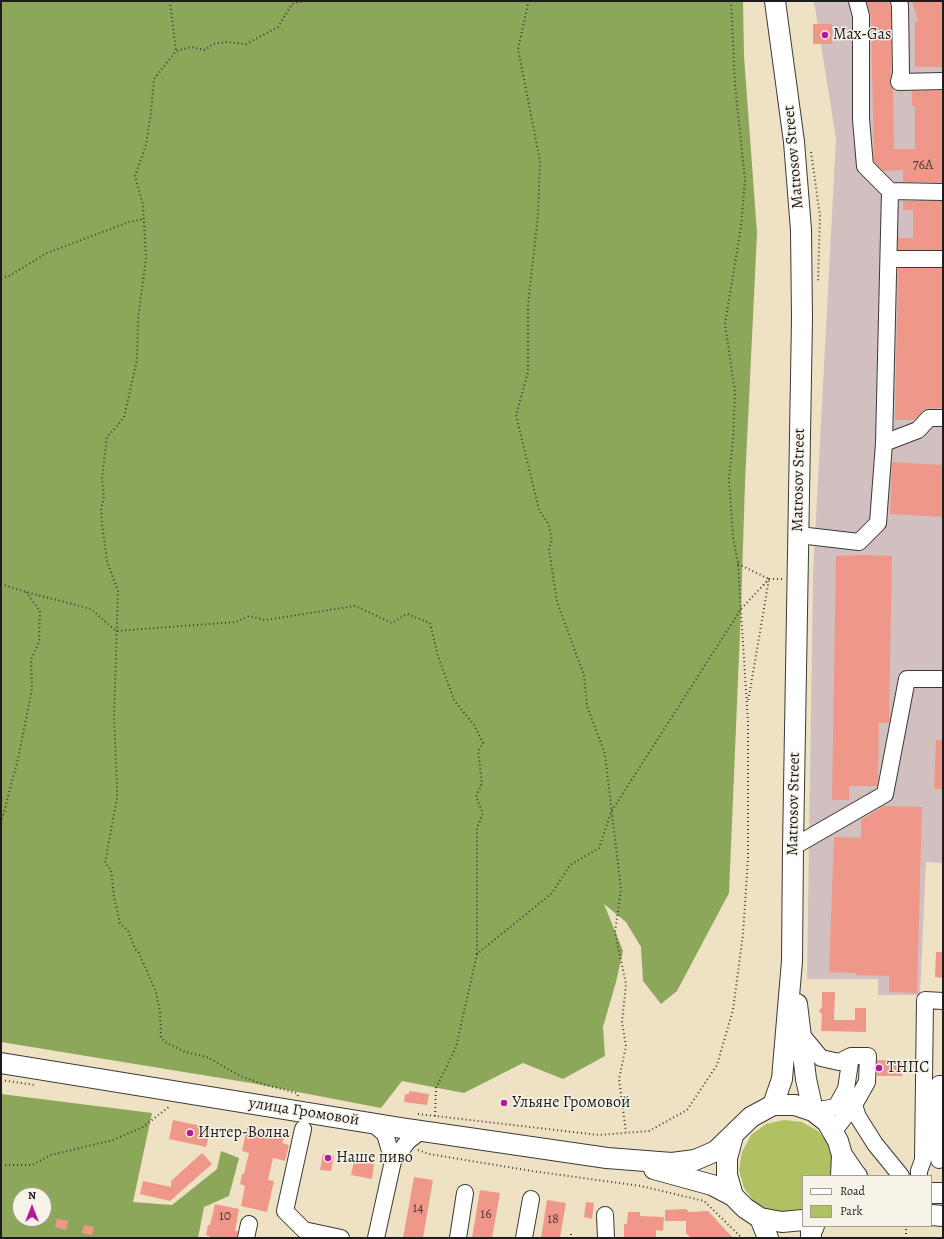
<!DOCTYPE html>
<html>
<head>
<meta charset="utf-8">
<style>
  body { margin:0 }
  #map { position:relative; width:944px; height:1239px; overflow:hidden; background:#efe2c4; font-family:Alegreya,serif }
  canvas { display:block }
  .frame { position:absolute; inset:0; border:2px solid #1c1c1c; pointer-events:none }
  .legend { position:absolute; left:802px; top:1175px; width:130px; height:52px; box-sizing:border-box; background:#f7f3e8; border:1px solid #9f9d96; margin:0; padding:5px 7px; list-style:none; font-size:12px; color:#1c1c1c }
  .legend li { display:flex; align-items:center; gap:8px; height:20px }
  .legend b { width:20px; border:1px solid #9f9d96 }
  .north { position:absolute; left:12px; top:1187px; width:40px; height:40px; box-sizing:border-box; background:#f7f3e8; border:1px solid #9f9d96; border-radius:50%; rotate:0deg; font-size:11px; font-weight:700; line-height:16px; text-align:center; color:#1c1c1c }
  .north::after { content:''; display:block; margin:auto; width:14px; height:18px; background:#b5179e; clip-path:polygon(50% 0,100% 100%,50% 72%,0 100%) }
</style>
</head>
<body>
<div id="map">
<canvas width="944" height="1239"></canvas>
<div class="frame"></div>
<ul class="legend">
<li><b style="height:5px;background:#fff"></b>Road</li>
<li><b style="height:11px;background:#b0c164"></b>Park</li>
</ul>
<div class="north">N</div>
</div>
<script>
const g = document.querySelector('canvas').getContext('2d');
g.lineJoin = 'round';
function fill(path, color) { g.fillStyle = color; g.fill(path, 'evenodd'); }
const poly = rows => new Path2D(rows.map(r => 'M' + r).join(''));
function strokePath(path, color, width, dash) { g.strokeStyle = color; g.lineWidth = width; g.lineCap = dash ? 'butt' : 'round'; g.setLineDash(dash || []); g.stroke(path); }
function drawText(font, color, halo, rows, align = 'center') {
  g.font = font + ' Alegreya,serif'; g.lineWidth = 3; g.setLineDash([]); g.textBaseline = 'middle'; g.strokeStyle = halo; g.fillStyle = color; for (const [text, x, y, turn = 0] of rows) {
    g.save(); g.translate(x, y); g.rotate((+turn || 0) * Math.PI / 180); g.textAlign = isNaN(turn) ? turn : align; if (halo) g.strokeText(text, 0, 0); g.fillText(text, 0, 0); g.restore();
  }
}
fill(poly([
  [814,1,943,1,943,863,926,862,920,995,878,995,878,979,807,979,813,574,836,139]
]), '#d2bfc0');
fill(poly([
  [784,1120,802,1122,818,1131,830,1146,835,1164,833,1176,803,1176,803,1211,790,1215,771,1212,755,1203,744,1188,739,1170,742,1152,751,1135,766,1124]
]), '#b0c164');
fill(poly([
  [1,1,743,1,744,56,757,233,745,483,741,609,729,893,677,991,661,1004,643,981,641,947,626,922,604,904,623,951,616,982,603,1027,605,1056,563,1079,523,1063,464,1093,402,1081,381,1108,251,1083,1,1042],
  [1,1094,152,1113,133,1202,172,1205,217,1169,221,1151,239,1158,229,1196,204,1207,198,1238,1,1238],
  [20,1195,44,1195,44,1219,20,1219]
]), '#8ca75a');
fill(poly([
  [867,1,888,1,891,10,891,72,890,80,890,85,893,89,894,149,915,149,915,106,912,106,912,91,943,90,943,182,903,182,903,170,883,171,874,162,871,19],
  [912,1,943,1,943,67,915,67,915,21,918,21],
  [813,24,832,24,832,44,813,44],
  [903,201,943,201,943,250,898,250,898,238,913,238,913,210,903,210],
  [898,268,943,268,943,408,925,409,914,420,895,420],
  [892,462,943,465,943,517,890,514],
  [864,555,892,556,889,721,889,723,879,723,878,778,877,786,849,786,849,800,832,800,836,556],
  [936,740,943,740,943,789,934,789],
  [884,806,922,807,917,993,889,992,889,976,856,975,856,973,829,972,834,837,861,838,861,820],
  [936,952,943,952,943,978,935,977],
  [822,992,835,992,834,1020,855,1020,855,1008,866,1008,866,1032,821,1031,822,1014,819,1011,822,1007],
  [877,1060,902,1061,902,1076,877,1076],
  [409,1091,429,1094,427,1105,404,1102,405,1094,409,1094],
  [173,1120,211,1128,206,1147,169,1139],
  [247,1128,284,1136,282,1143,289,1145,285,1161,273,1158,268,1180,274,1181,267,1212,241,1206,245,1186,240,1184,242,1174,244,1174,249,1153,242,1151],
  [202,1153,212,1164,170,1201,140,1194,143,1181,171,1187,171,1181],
  [323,1154,334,1156,331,1171,320,1170],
  [354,1161,374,1164,372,1179,351,1175],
  [414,1177,433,1180,423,1238,403,1238],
  [480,1190,500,1193,492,1238,472,1238],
  [547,1200,566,1203,560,1238,541,1238],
  [586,1202,594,1203,592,1219,584,1217],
  [215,1204,239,1209,235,1231,238,1231,237,1238,211,1238,211,1237,206,1235,208,1225,210,1225],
  [686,1209,689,1212,708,1211,733,1238,691,1238,686,1233,686,1221,665,1221,665,1210],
  [628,1212,640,1212,640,1216,664,1217,663,1231,656,1230,656,1238,624,1238,624,1224,627,1224],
  [57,1219,68,1221,66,1230,55,1227],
  [84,1225,94,1227,92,1235,82,1233]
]), '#ef9889');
const minor = poly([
  [857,1,861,16,861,119,865,166,890,191,943,192],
  [899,1,900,6,901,73,899,82,943,81],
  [889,259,943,259],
  [884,443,890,191],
  [799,535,859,542,878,523,884,443,918,430,929,418,943,418],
  [793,847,885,794,907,679,943,679],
  [801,1034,821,1058,839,1062,851,1056,868,1056,867,1082,854,1105,858,1117,875,1144,901,1176],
  [813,1111,836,1107,846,1089,851,1056],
  [372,1123,385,1134,393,1161],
  [303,1129,285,1211,304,1230,341,1238],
  [833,1132,854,1105],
  [939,1160,939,1084,943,1084],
  [919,1176,919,1171,923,1160,925,1000,943,1001],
  [605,1215,606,1238],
  [246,1238,249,1224],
  [376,1238,393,1161,408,1141,421,1131],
  [458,1238,465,1193],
  [524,1238,531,1199]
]);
const major = poly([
  [797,1004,806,1079,813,1111],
  [1,1063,401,1128,607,1158,672,1163,695,1160,716,1151,751,1117,773,1105,795,1105,813,1111,827,1122,838,1141,842,1155,841,1176],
  [773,1105,782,1079,792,961,793,847,802,318,801,230,794,142,775,1],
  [733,1136,727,1158,727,1175,733,1196,745,1208,760,1218,782,1222,803,1220],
  [842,1155,855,1174,857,1176],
  [654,1169,712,1185,733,1196],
  [931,1193,943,1193],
  [931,1215,943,1216],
  [760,1218,768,1238],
  [811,1238,811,1232,814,1226]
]);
strokePath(minor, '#3c3a35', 18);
strokePath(major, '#3c3a35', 22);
strokePath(poly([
  [170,1,176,51],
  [527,1,528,4,518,49,540,161,538,215,528,305,528,372,516,415,539,510,549,525,552,540,549,549,557,602,584,675,587,706,605,754,621,890,615,932,626,984,622,1022,626,1046,619,1079,626,1132],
  [811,152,820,216,818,283],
  [1,278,9,276,47,253,129,222,144,219],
  [738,564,769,579,748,702],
  [769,579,782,579],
  [1,584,26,592,91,609,116,631,236,622,249,616,265,620,355,606,392,623,407,614,430,623,438,656,454,700,474,725,483,743,478,751,482,783,476,797,483,813,477,828,477,954],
  [1,823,18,759,32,689,31,660,39,642,40,611,26,592],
  [1,1080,35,1085],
  [298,1096,297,1093,266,1085,240,1076,207,1057,185,1052,165,1042,161,1037,160,1012,156,992,139,953,135,949,128,931,120,923,114,897,111,870,105,863,117,798,117,785,114,717,118,591,107,561,102,524,101,509,104,497,102,478,107,437,117,426,124,417,137,360,138,319,146,258,143,205,135,176,146,145,151,113,154,79,176,51,191,47,205,50,213,44,226,42,246,44,278,27,292,4,304,1],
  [418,1114,599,1135,649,1131,687,1110,717,1065,733,1010,743,934,748,858,748,722,738,564,733,537,729,480,733,440,735,392,725,324,741,227,745,180,735,85,731,1],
  [435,1116,436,1088,456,1047,477,954,552,893,570,865,599,848,611,812,741,609,769,579,764,585],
  [418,1150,429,1154,532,1171,641,1186,704,1201,742,1238],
  [1,1165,32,1165,51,1155,113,1140,143,1127,170,1106],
  [571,1234,571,1238],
  [906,1238,906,1229]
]), '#3c3a35', 2, [1, 3]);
strokePath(minor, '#fff', 16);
strokePath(major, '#fff', 20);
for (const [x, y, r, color] of [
  [825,35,4,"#b5179e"],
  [879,1068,4,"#b5179e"],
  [504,1103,4,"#b5179e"],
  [190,1133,4,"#b5179e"],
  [328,1158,4,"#b5179e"]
]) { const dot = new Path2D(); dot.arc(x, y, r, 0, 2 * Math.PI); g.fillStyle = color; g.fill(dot); strokePath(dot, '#f7f3e8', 1.5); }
drawText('14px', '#513b37', null, [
  ["76А",923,166],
  ["14",418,1209],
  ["16",486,1215],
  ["10",225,1217],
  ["18",553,1220]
]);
drawText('16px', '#1c1c1c', '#f7f3e8', [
  ["Max-Gas",833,35],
  ["ТНПС",887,1068],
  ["Ульяне Громовой",512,1103],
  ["Интер-Волна",198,1133],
  ["Наше пиво",336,1158]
], 'left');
drawText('16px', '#1c1c1c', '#f7f3e8', [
  ["Matrosov Street",794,157,-95],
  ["Matrosov Street",799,480,-89],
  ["Matrosov Street",794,804,-89],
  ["улица Громовой",304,1112,9]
]);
</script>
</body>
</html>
